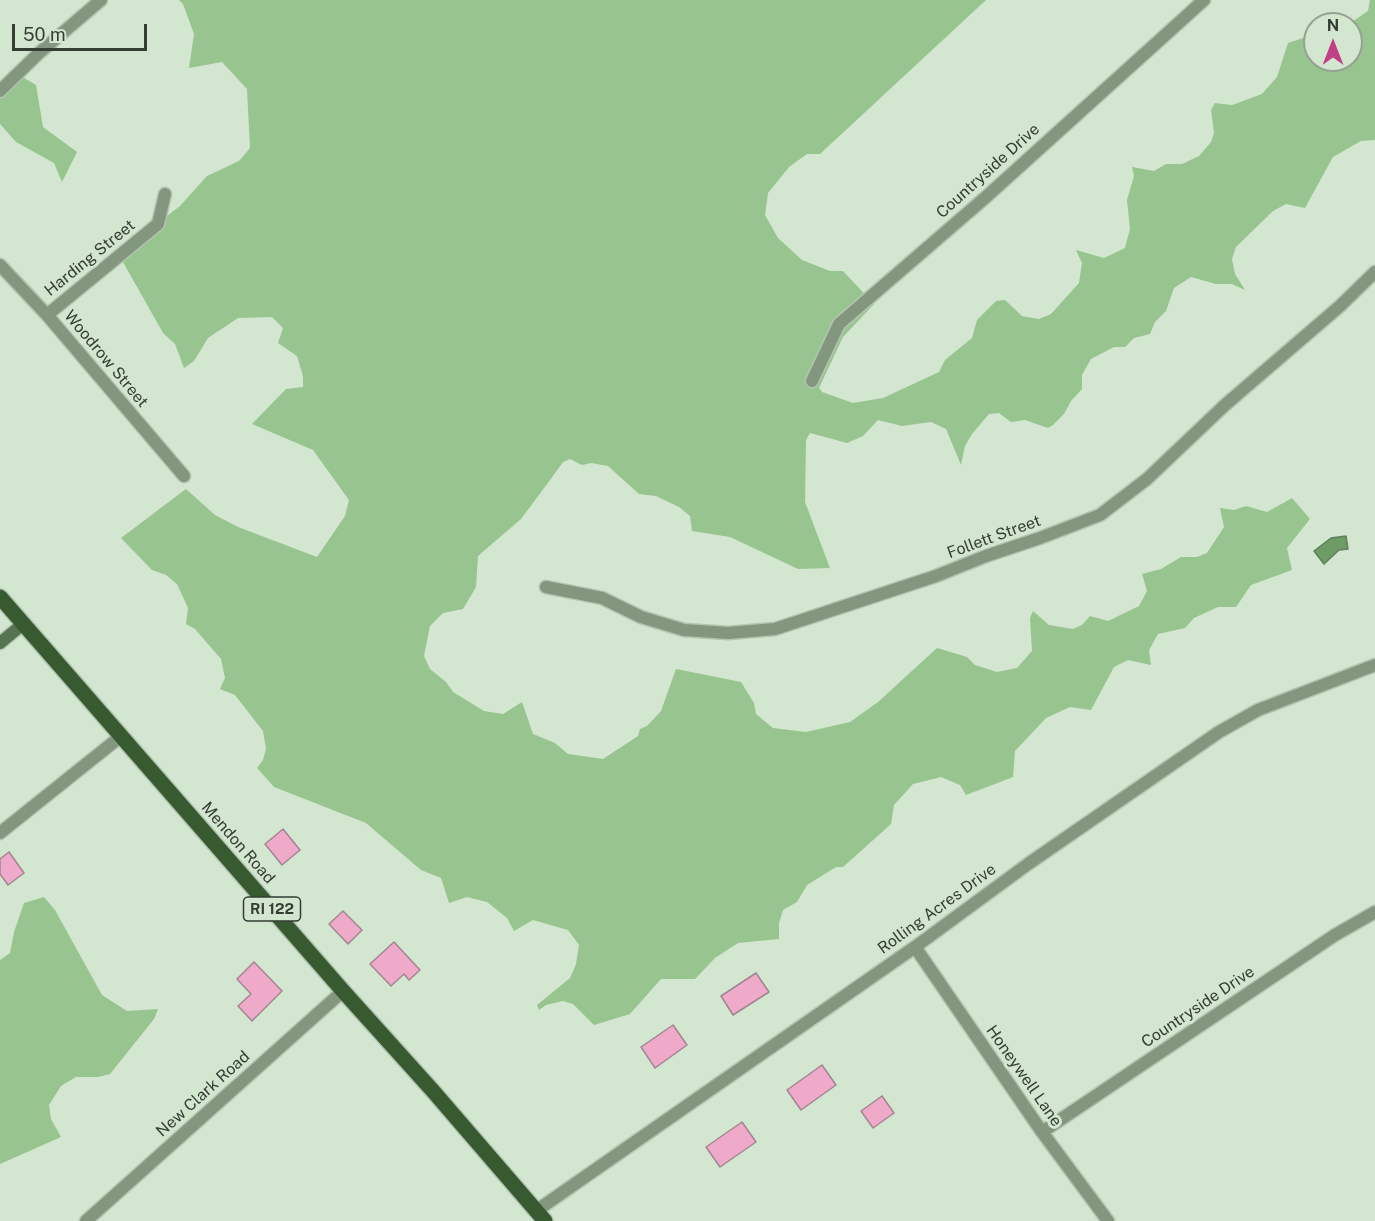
<!DOCTYPE html>
<html>
<head>
<meta charset="utf-8">
<style>
  body { margin:0 }
  #map { position:relative; width:1375px; height:1221px; overflow:hidden; background:#d3e6d0; font-family:"Public Sans",sans-serif }
  canvas { display:block }
  .north { position:absolute; left:1303px; top:12px; width:60px; height:60px; box-sizing:border-box; background:#d3e6d0; border:2px solid #94a292; border-radius:50%; rotate:0deg; font-size:16px; font-weight:700; line-height:24px; text-align:center; color:#353d34 }
  .north::after { content:''; display:block; margin:auto; width:21px; height:27px; background:#c13f86; clip-path:polygon(50% 0,100% 100%,50% 72%,0 100%) }
  .scale { position:absolute; left:12px; top:24px; width:135px; height:27px; box-sizing:border-box; border:3px solid #353d34; border-top:0; padding-left:8px; font-size:18px; line-height:21px; white-space:nowrap; color:#353d34; -webkit-text-stroke:4px #d3e6d0; paint-order:stroke }
</style>
</head>
<body>
<div id="map">
<canvas width="1375" height="1221"></canvas>
<div class="north">N</div>
<div class="scale">50 m</div>
</div>
<script>
const g = document.querySelector('canvas').getContext('2d');
g.lineJoin = 'round';
function fill(path, color) { g.fillStyle = color; g.fill(path, 'evenodd'); }
const poly = rows => new Path2D(rows.map(r => 'M' + r).join(''));
function strokePath(path, color, width, dash) { g.strokeStyle = color; g.lineWidth = width; g.lineCap = dash ? 'butt' : 'round'; g.setLineDash(dash || []); g.stroke(path); }
function drawText(font, color, halo, rows, align = 'center') {
  g.font = font + ' "Public Sans",sans-serif'; g.lineWidth = 6; g.setLineDash([]); g.textBaseline = 'middle'; g.strokeStyle = halo; g.fillStyle = color; for (const [text, x, y, turn = 0] of rows) {
    g.save(); g.translate(x, y); g.rotate((+turn || 0) * Math.PI / 180); g.textAlign = isNaN(turn) ? turn : align; if (halo) g.strokeText(text, 0, 0); g.fillText(text, 0, 0); g.restore();
  }
}
fill(poly([
  [179,0,986,0,820,154,807,154,789,167,768,193,765,215,778,238,802,260,830,271,843,271,874,304,843,337,819,388,822,392,853,403,883,398,939,372,945,360,972,338,977,320,996,301,1005,300,1022,316,1039,319,1051,314,1079,283,1082,263,1076,250,1104,258,1125,248,1130,229,1127,200,1134,176,1132,167,1154,171,1166,164,1182,164,1199,156,1211,142,1214,133,1211,110,1215,103,1232,105,1262,94,1277,77,1288,43,1315,34,1315,60,1351,60,1351,24,1349,24,1368,11,1370,0,1375,0,1375,140,1361,141,1333,157,1305,208,1286,204,1273,211,1236,247,1232,259,1235,274,1245,290,1232,284,1216,284,1191,277,1174,288,1166,311,1155,322,1150,334,1134,338,1125,347,1114,347,1091,359,1082,375,1082,389,1071,401,1064,414,1053,425,1048,428,1025,420,1011,422,999,413,989,414,972,434,965,446,961,465,946,429,931,422,902,426,878,420,863,436,847,443,810,433,806,440,805,502,830,568,798,569,730,537,692,531,690,516,679,507,656,496,639,494,608,466,591,463,582,465,570,459,563,462,553,476,521,519,478,556,476,587,463,609,443,613,430,626,424,656,430,669,446,682,453,692,484,711,503,714,522,702,533,734,555,743,568,754,603,759,638,736,640,729,647,726,661,711,676,669,741,682,754,703,756,714,773,728,806,732,850,722,878,702,937,648,967,657,975,665,997,672,1017,668,1032,651,1030,618,1033,611,1049,625,1073,629,1082,625,1090,616,1108,621,1139,606,1147,591,1142,574,1161,569,1181,557,1197,557,1207,553,1224,527,1220,508,1234,510,1246,506,1267,512,1292,498,1310,519,1287,548,1292,570,1251,585,1236,607,1218,607,1194,618,1185,628,1158,634,1149,650,1151,665,1128,660,1114,667,1091,710,1070,707,1046,718,1015,751,1013,777,966,795,960,785,941,777,913,784,894,805,891,824,843,867,836,867,807,885,797,902,783,910,779,923,779,939,738,943,715,958,695,979,661,979,630,1014,594,1025,573,1004,563,1001,546,1005,539,1010,537,1005,570,978,576,964,579,945,568,930,533,920,514,931,507,918,487,902,467,897,449,903,441,878,421,870,366,823,274,787,257,768,263,760,266,749,263,731,235,695,220,689,225,678,221,659,195,629,186,624,188,608,177,584,166,575,152,570,121,538,186,489,215,515,238,527,317,557,345,516,349,500,313,450,252,424,286,389,303,387,303,376,297,356,278,343,283,328,272,317,238,318,208,338,194,361,184,368,175,344,163,333,123,262,132,243,180,206,207,176,239,161,250,148,247,89,222,62,189,68,194,34,183,4],
  [19,75,36,85,43,127,77,152,62,182,54,163,16,142,0,124,0,94],
  [44,897,55,910,102,995,127,1011,158,1009,154,1019,110,1074,98,1077,76,1077,61,1086,49,1105,51,1119,61,1137,0,1164,0,960,10,953,14,932,24,903]
]), '#98c48f');
const water = poly([
  [1346,536,1348,549,1339,550,1324,564,1314,551,1331,538,1346,536]
]);
fill(water, '#6f9b67');
strokePath(water, '#5e7f58', 1.5);
const building = poly([
  [283,829,300,850,282,865,265,844,283,829],
  [9,852,24,873,8,885,0,874,0,859,9,852],
  [343,911,362,930,348,944,329,924,343,911],
  [394,942,420,970,409,980,404,974,391,986,370,964,394,942],
  [254,962,282,991,252,1021,238,1006,251,994,237,979,254,962],
  [756,973,769,992,733,1015,721,996,756,973],
  [673,1025,687,1045,655,1068,641,1047,673,1025],
  [822,1065,836,1085,801,1110,787,1090,822,1065],
  [882,1096,894,1113,873,1128,861,1111,882,1096],
  [742,1122,756,1142,720,1167,706,1147,742,1122]
]);
fill(building, '#efa9c9');
strokePath(building, '#a18692', 1.5);
const street = poly([
  [0,91,39,53,101,0],
  [0,265,47,315,184,476],
  [47,315,158,224,165,194],
  [812,381,839,324,986,197,1204,0],
  [546,587,602,598,641,617,684,630,728,633,775,629,936,576,986,556,1040,538,1100,515,1147,479,1225,405,1340,306,1375,272],
  [0,833,120,737],
  [915,947,1042,1132,1108,1221],
  [1042,1132,1335,935,1375,912],
  [536,1211,915,947,1028,864,1219,732,1258,710,1375,665],
  [86,1221,343,991]
]);
const secondary = poly([
  [0,643,23,624]
]);
const primary = poly([
  [0,597,343,991,433,1091,545,1221]
]);
strokePath(street, '#b3c4b1', 15);
strokePath(secondary, '#b3c4b1', 15);
strokePath(primary, '#b3c4b1', 18);
strokePath(street, '#83977f', 12);
strokePath(secondary, '#577452', 12);
strokePath(primary, '#385a31', 15);
for (const [x, y, w] of [
  [272,909,57]
]) { const box = new Path2D(); box.roundRect(x - w / 2, y - 12, w, 24, 4.5); g.fillStyle = '#d3e6d0'; g.fill(box); strokePath(box, '#353d34', 1.5); }
drawText('bold 15px', '#353d34', null, [
  ["RI 122",272,909]
]);
drawText('16px', '#353d34', '#d3e6d0', [
  ["Countryside Drive",988,171,-42],
  ["Harding Street",90,258,-39],
  ["Woodrow Street",106,359,50],
  ["Follett Street",994,537,-20],
  ["Mendon Road",238,843,49],
  ["Rolling Acres Drive",937,909,-36],
  ["Countryside Drive",1198,1007,-34],
  ["Honeywell Lane",1024,1076,55],
  ["New Clark Road",203,1094,-42]
]);
</script>
</body>
</html>
